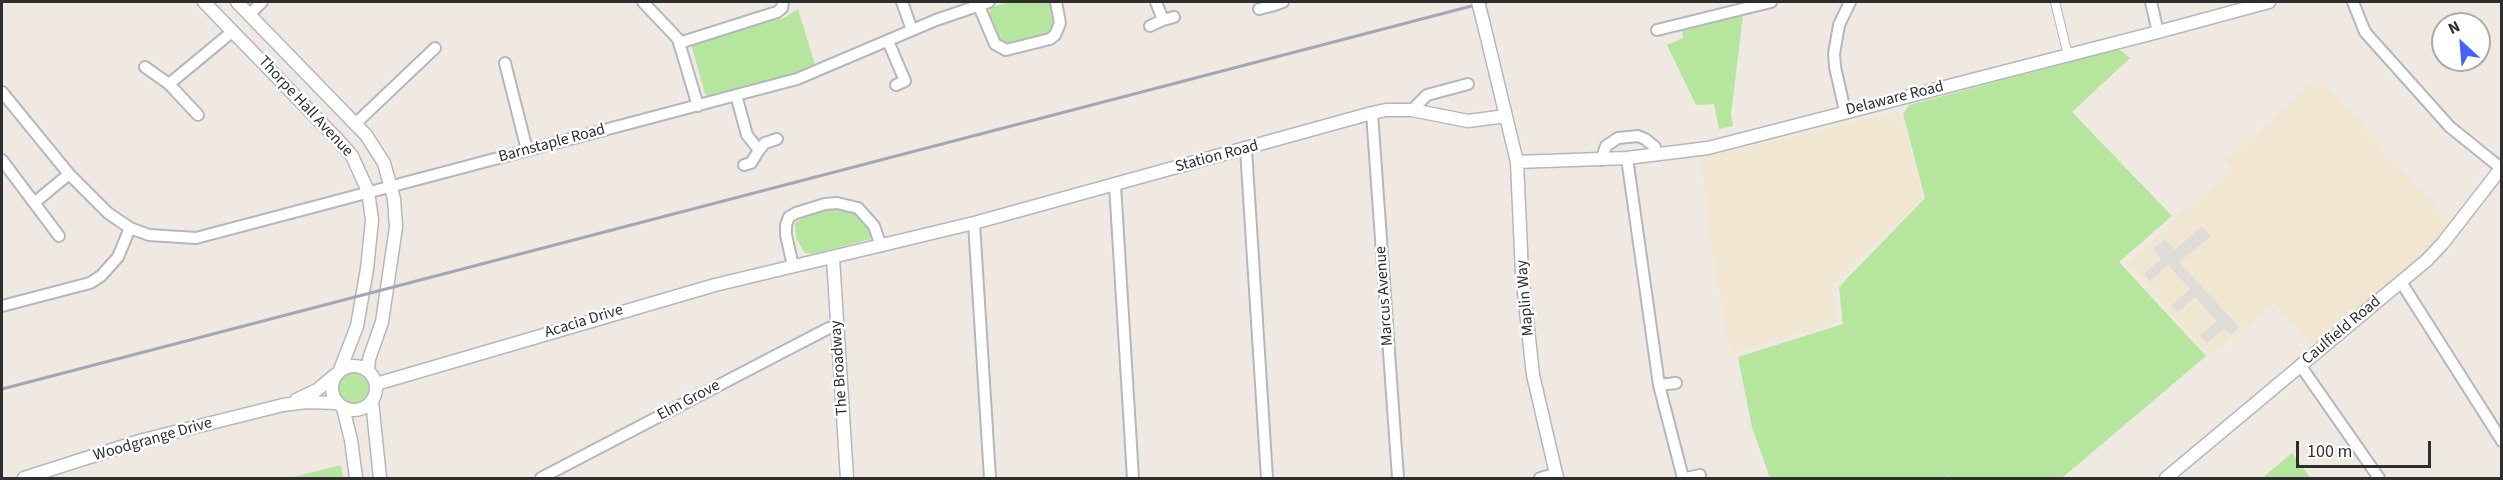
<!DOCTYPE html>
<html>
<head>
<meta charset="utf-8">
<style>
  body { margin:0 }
  #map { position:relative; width:2503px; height:480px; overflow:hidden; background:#efe9e1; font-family:"Source Sans 3",sans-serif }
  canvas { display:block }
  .frame { position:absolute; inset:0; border:3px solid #2e2e2e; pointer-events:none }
  .north { position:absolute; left:2431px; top:12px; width:60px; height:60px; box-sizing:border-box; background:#fff; border:2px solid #ababab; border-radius:50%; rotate:334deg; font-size:16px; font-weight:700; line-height:24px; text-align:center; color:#2e2e2e }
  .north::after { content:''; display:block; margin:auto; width:21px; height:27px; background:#4264fb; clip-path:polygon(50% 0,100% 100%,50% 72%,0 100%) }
  .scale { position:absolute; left:2296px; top:441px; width:135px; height:27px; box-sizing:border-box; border:3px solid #2e2e2e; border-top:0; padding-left:8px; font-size:18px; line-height:21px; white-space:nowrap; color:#2e2e2e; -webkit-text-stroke:4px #fff; paint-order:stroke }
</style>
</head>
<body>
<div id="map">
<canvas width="2503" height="480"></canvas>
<div class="frame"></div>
<div class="north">N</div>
<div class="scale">100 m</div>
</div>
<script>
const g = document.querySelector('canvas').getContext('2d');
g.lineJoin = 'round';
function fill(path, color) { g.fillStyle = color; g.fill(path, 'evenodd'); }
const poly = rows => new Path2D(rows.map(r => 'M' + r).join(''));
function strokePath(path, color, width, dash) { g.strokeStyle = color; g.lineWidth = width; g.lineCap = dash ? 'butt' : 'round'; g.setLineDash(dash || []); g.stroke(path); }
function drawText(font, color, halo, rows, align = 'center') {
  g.font = font + ' "Source Sans 3",sans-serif'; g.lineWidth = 5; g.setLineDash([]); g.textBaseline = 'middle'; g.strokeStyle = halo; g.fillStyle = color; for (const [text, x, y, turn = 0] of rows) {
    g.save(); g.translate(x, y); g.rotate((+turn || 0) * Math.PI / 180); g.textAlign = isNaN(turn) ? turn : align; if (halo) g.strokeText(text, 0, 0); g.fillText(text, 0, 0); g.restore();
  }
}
fill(poly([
  [2319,77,2452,225,2434,245,2315,348,2273,302,2211,358,2126,263,2232,168,2226,160],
  [1900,111,1923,199,1830,287,1839,322,1731,354,1712,251,1701,158]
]), '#f0e6d1');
fill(poly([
  [1010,2,1052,2,1056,24,1052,33,1008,47,998,43,988,15,992,7],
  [798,9,816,68,808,72,711,96,705,94,691,44,786,17],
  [1743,15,1731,114,1733,126,1719,129,1714,104,1696,105,1667,45,1683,38,1682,31],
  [2119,49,2130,58,2072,112,2172,216,2119,262,2206,356,2062,478,1951,478,1949,476,1943,478,1770,478,1752,427,1738,357,1843,324,1839,287,1925,198,1903,114,1909,105],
  [833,206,863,214,875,238,813,254,805,253,796,238,795,223,808,215],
  '337 388a16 16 0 1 1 32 0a16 16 0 1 1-32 0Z',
  [2292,453,2311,478,2262,478],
  [341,465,343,478,289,478]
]), '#b6e59e');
fill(poly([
  [2202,226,2211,236,2179,262,2239,327,2230,335,2224,328,2207,343,2200,336,2217,321,2195,297,2178,312,2171,306,2190,289,2168,265,2150,281,2144,274,2161,259,2153,249,2165,239,2175,250]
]), '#dfdcd8');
const pedestrian = poly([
  [2055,2,2068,55]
]);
const minor = poly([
  [643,2,678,39,698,106],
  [902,2,912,30],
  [1156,2,1163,20,1174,17],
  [1270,2,1271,6,1283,2],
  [2151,2,2158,32],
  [2353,2,2365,32,2450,127,2501,168],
  [978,4,995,44,1006,50,1050,39,1055,35,1060,23,1056,2],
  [1259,9,1271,6],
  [250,14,262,2],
  [1150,26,1163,20],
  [1657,30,1771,2],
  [888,41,905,81,896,85],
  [679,43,777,12,782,8,783,2],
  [505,63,527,150],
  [145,67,169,84,233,31],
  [169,84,198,115],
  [2,92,69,174,108,213,130,228,149,235,196,238,797,79,936,20,989,2],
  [736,95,747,135,759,150,765,143,777,139],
  [1412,110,1427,95,1468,84],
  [1845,111,1835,67,1834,54,1839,25,1850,2],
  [1372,113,1398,478],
  [355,124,435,48],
  [1246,149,1267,478],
  [1627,158,1659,385,1683,478],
  [2,160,59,236],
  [1601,160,1606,146,1618,138,1638,136,1645,139,1655,147,1657,155],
  [744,165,751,163,759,150],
  [1115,185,1133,478],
  [34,203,69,174],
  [974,223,990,478],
  [793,266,786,235,786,225,789,217,796,213,825,204,837,203,858,208,874,226,881,246],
  [2401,282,2502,441],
  [2,306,90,283,101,276,118,257,130,228],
  [2300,365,2379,478],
  [1659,385,1676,383],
  [541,478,773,357,829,328,837,327],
  [1540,478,1555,474],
  [1686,478,1700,475]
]);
const tertiary = poly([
  [204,2,338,140,352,156,368,191,372,220,367,269,357,326,340,370],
  [237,2,366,135,384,163,394,199,396,227,382,322,369,359,368,370],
  [1483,21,1517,162,1522,274,1533,375,1557,478],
  [1517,162,1627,158,1708,148,2158,32,2269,2],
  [833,258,847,478],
  '332 388a22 22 0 1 1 44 0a22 22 0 1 1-44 0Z',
  [376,384,715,285,974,223,1372,113,1386,110,1412,110,1468,121,1506,116],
  [296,400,317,390,335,375],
  [372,401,380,478],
  [343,408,351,440,356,478],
  [24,478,143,440,283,405,307,402,337,403],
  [2166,478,2427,260,2443,243,2502,167]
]);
strokePath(pedestrian, '#b4b7c1', 10);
strokePath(minor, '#b4b7c1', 14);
strokePath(tertiary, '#b4b7c1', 15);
strokePath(pedestrian, '#fff', 8);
strokePath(minor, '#fff', 10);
strokePath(tertiary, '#fff', 12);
strokePath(poly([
  [2,389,1487,2]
]), '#a3a6b8', 3);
const tertiaryBridge = poly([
  [1478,2,1483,21]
]);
strokePath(tertiaryBridge, '#b4b7c1', 15, []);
strokePath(tertiaryBridge, '#fff', 12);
drawText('16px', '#2e2e2e', '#fff', [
  ["Delaware Road",1895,99,-14],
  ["Thorpe Hall Avenue",305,107,47],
  ["Barnstaple Road",552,144,-15],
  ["Station Road",1217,157,-15],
  ["Marcus Avenue",1385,296,-94],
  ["Maplin Way",1526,298,-95],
  ["Acacia Drive",584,322,-17],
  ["Caulfield Road",2342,331,-40],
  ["The Broadway",840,368,-94],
  ["Elm Grove",689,401,-28],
  ["Woodgrange Drive",153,440,-16]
]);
</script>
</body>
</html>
